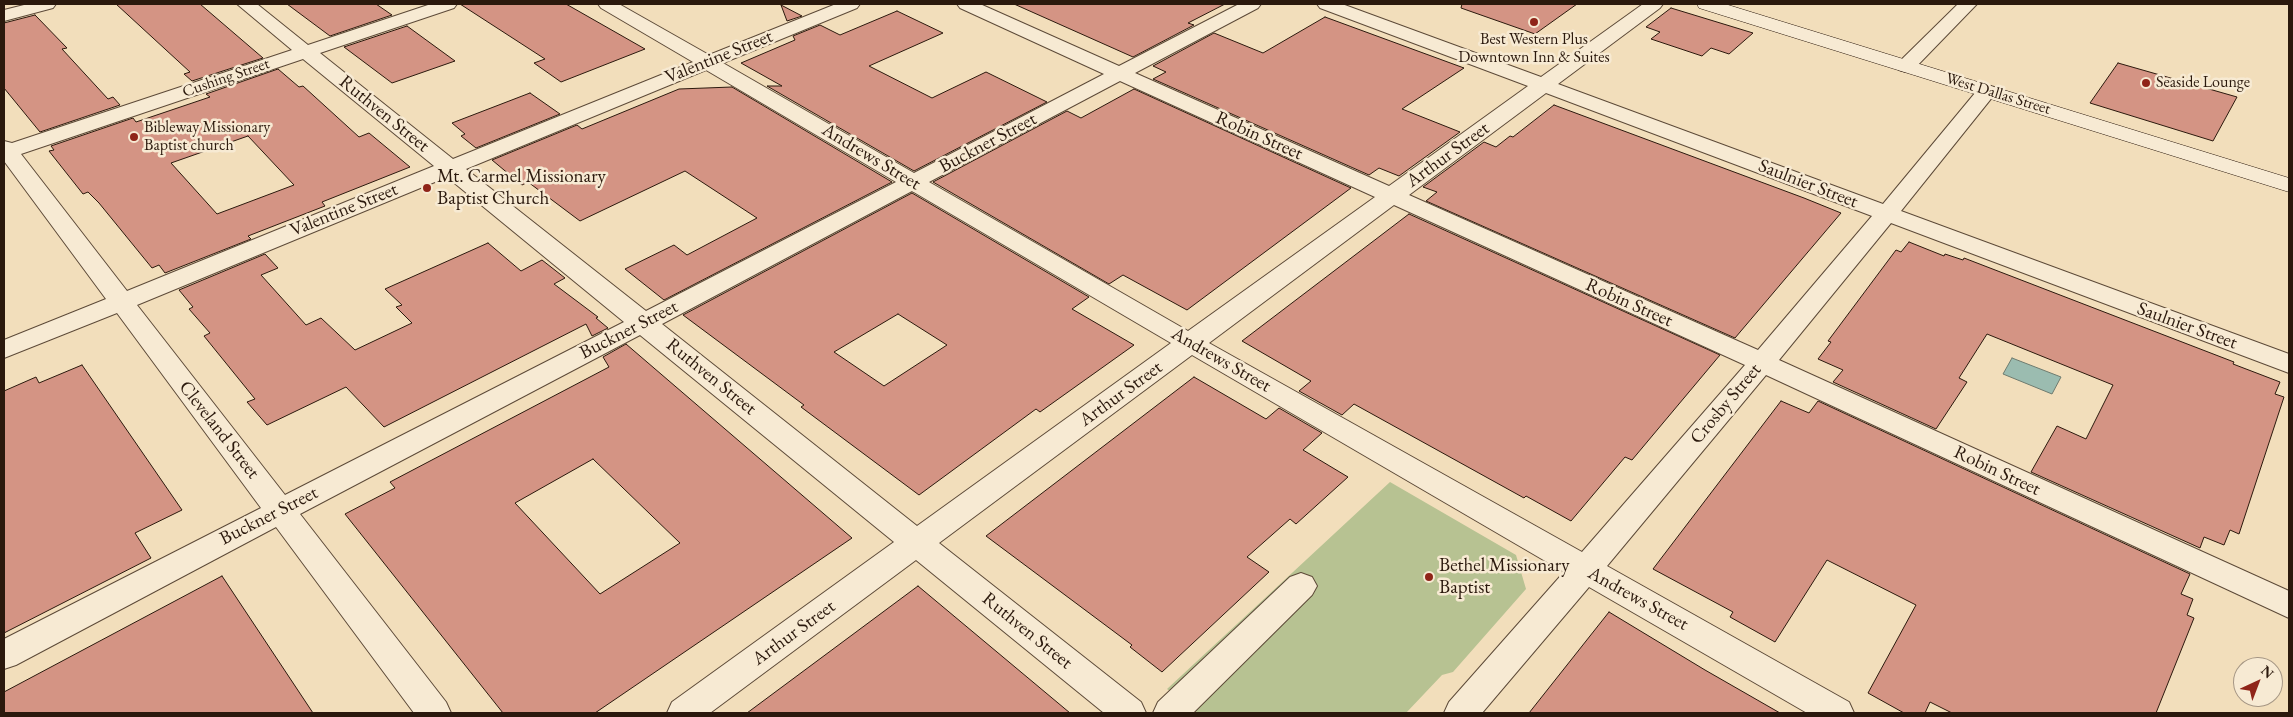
<!DOCTYPE html>
<html>
<head>
<meta charset="utf-8">
<style>
  body { margin:0 }
  #map { position:relative; width:2293px; height:717px; overflow:hidden; background:#f2debb; font-family:"EB Garamond",serif }
  canvas { display:block }
  .frame { position:absolute; inset:0; border:5px solid #2b190d; pointer-events:none }
  .north { position:absolute; left:2233px; top:657px; width:50px; height:50px; box-sizing:border-box; background:#f7ead3; border:1px solid #a59684; border-radius:50%; rotate:43deg; font-size:14px; font-weight:700; line-height:20px; text-align:center; color:#2b190d }
  .north::after { content:''; display:block; margin:auto; width:18px; height:22px; background:#8f2418; clip-path:polygon(50% 0,100% 100%,50% 72%,0 100%) }
</style>
</head>
<body>
<div id="map">
<canvas width="2293" height="717"></canvas>
<div class="frame"></div>
<div class="north">N</div>
</div>
<script>
const g = document.querySelector('canvas').getContext('2d');
g.lineJoin = 'round';
function fill(path, color) { g.fillStyle = color; g.fill(path, 'evenodd'); }
const poly = rows => new Path2D(rows.map(r => 'M' + r).join(''));
function strokePath(path, color, width, dash) { g.strokeStyle = color; g.lineWidth = width; g.lineCap = dash ? 'butt' : 'round'; g.setLineDash(dash || []); g.stroke(path); }
function drawText(font, color, halo, rows, align = 'center') {
  g.font = font + ' "EB Garamond",serif'; g.lineWidth = 5; g.setLineDash([]); g.textBaseline = 'middle'; g.strokeStyle = halo; g.fillStyle = color; for (const [text, x, y, turn = 0] of rows) {
    g.save(); g.translate(x, y); g.rotate((+turn || 0) * Math.PI / 180); g.textAlign = isNaN(turn) ? turn : align; if (halo) g.strokeText(text, 0, 0); g.fillText(text, 0, 0); g.restore();
  }
}
fill(poly([
  [1390,482,1516,555,1526,589,1453,672,1442,675,1406,713,1198,713,1167,689]
]), '#b7c292');
const water = poly([
  [2012,358,2061,377,2052,394,2003,374,2012,358]
]);
fill(water, '#9bbcb0');
strokePath(water, '#6e7b6f', 1);
const building = poly([
  [116,4,200,4,263,58,192,81,184,74,190,72,116,4],
  [287,4,376,4,392,15,330,36,287,4],
  [460,4,566,4,645,49,561,82,534,63,545,59,460,4],
  [1014,4,1225,4,1188,23,1194,25,1133,57,1014,4],
  [1462,4,1577,4,1535,34,1461,8,1462,4],
  [781,5,802,16,787,21,781,5],
  [1671,8,1753,33,1729,54,1711,48,1702,56,1651,39,1660,32,1646,27,1671,8],
  [897,11,943,33,869,66,932,98,986,72,1047,102,914,171,767,86,782,86,741,63,795,40,793,36,820,25,840,35,897,11],
  [35,15,67,48,62,49,108,99,113,97,120,105,40,132,4,88,4,23,35,15],
  [1325,17,1464,68,1402,109,1460,132,1399,176,1379,168,1369,175,1153,79,1166,72,1153,66,1214,33,1263,53,1325,17],
  [407,26,455,61,392,83,344,47,407,26],
  [2118,63,2237,97,2213,141,2090,103,2118,63],
  [278,69,299,87,303,86,359,137,369,133,410,167,322,202,325,206,248,236,251,239,165,273,159,265,152,268,99,203,88,192,83,194,49,151,54,150,51,146,133,118,136,122,210,97,206,94,278,69],
  [248,136,294,185,217,214,171,163,248,136],
  [732,87,892,182,664,300,625,269,674,245,687,255,757,218,685,171,580,221,528,182,522,185,492,160,577,125,582,129,679,89,732,87],
  [1134,89,1351,188,1187,310,1123,275,1109,284,933,182,1067,111,1081,118,1134,89],
  [530,93,560,114,476,148,461,136,465,134,452,123,530,93],
  [1554,105,1804,198,1841,213,1735,338,1426,201,1437,192,1423,187,1484,142,1496,147,1510,136,1513,137,1554,105],
  [912,193,1089,297,1072,309,1134,345,1040,412,1036,409,919,495,801,407,804,405,683,315,912,193],
  [898,314,947,345,884,386,834,352,898,314],
  [1409,214,1720,355,1632,460,1625,457,1571,521,1526,496,1524,498,1354,404,1342,415,1299,391,1311,381,1242,341,1409,214],
  [1909,242,1944,256,1945,254,1963,260,1964,258,2234,362,2233,364,2280,382,2275,394,2284,397,2239,534,2230,530,2224,545,2204,537,2200,548,2031,472,2057,426,2086,439,2113,385,1987,334,1959,378,1967,382,1936,429,1833,382,1843,370,1818,359,1831,342,1828,341,1896,250,1901,252,1909,242],
  [488,243,521,271,542,260,565,278,554,284,598,317,596,318,608,328,592,336,586,324,384,427,346,387,267,425,247,402,255,399,204,336,210,333,189,309,193,307,179,290,265,254,278,268,261,275,306,325,321,318,355,350,412,323,396,307,402,305,385,289,488,243],
  [626,344,852,538,595,713,503,713,345,514,395,488,390,482,609,367,603,357,626,344],
  [593,459,680,543,600,594,515,503,593,459],
  [82,365,182,510,135,533,151,558,4,633,4,391,36,377,39,383,82,365],
  [1194,377,1266,419,1279,408,1322,433,1303,450,1348,477,1296,524,1290,519,1247,557,1269,572,1162,672,1130,647,1132,645,986,536,1194,377],
  [1781,401,1809,413,1818,401,2190,574,2181,594,2193,599,2187,615,2194,618,2156,713,1952,713,1930,702,1925,713,1904,713,1868,693,1916,605,1827,560,1775,642,1730,617,1733,612,1653,569,1781,401],
  [222,576,313,713,4,713,4,692,222,576],
  [918,586,1070,713,747,713,918,586],
  [1609,612,1705,670,1780,713,1529,713,1609,612]
]);
fill(building, '#d49484');
strokePath(building, '#2b190d', 1);
const street = poly([
  [28,4,56,4,53,8,4,21,4,10,28,4],
  [237,4,257,4,308,45,431,4,457,4,454,8,320,53,453,159,693,62,601,8,598,4,619,4,709,55,836,4,860,4,857,8,723,63,914,173,1104,74,960,8,957,4,980,4,1119,66,1239,4,1261,4,1258,8,1135,73,1389,186,1528,86,1320,8,1317,4,1342,4,1541,77,1643,4,1663,4,1660,8,1558,84,1883,204,1980,87,1987,85,1994,87,1997,91,1994,95,1901,211,2289,354,2289,373,1891,223,1779,360,2289,591,2289,618,1766,375,1607,566,1849,702,1854,713,1807,713,1589,587,1482,713,1444,713,1449,702,1564,572,1192,355,939,543,1141,702,1146,713,1104,713,916,560,710,713,667,713,672,702,894,542,640,335,300,514,446,702,451,713,414,713,276,527,16,665,4,669,4,639,261,508,117,313,4,358,4,340,106,299,4,161,4,141,12,143,292,50,237,4],
  [303,59,434,166,127,291,21,154,303,59],
  [706,70,896,182,646,311,466,169,706,70],
  [1120,81,1375,197,1188,331,929,182,1120,81],
  [1546,93,1872,216,1758,350,1409,195,1546,93],
  [447,177,624,322,285,495,137,305,447,177],
  [912,191,1171,343,917,526,662,324,912,191],
  [1394,205,1745,365,1582,552,1209,343,1394,205],
  [1958,4,1977,4,1913,70,1906,72,1899,70,1896,66,1899,62,1958,4],
  [1301,573,1312,577,1317,586,1312,595,1193,713,1153,713,1158,702,1290,577,1301,573]
]);
const secondary = poly([
  [1697,4,1725,4,2289,178,2289,192,1699,8,1697,4]
]);
strokePath(street, '#5d4a38', 2);
strokePath(secondary, '#2b190d', 1);
fill(street, '#f7ead3');
fill(secondary, '#f7ead3');
for (const [x, y, r, color] of [
  [1534,22,5,"#8f2418"],
  [2146,83,5,"#8f2418"],
  [134,137,5,"#8f2418"],
  [427,188,5,"#8f2418"],
  [1429,577,5,"#8f2418"]
]) { const dot = new Path2D(); dot.arc(x, y, r, 0, 2 * Math.PI); g.fillStyle = color; g.fill(dot); strokePath(dot, '#f7ead3', 2); }
drawText('16px', '#2b190d', '#f7ead3', [
  ["Best Western Plus",1534,40,"center"],
  ["Downtown Inn & Suites",1534,58,"center"],
  ["Seaside Lounge",2156,83],
  ["Bibleway Missionary",144,128],
  ["Baptist church",144,146]
], 'left');
drawText('16px', '#2b190d', '#f7ead3', [
  ["Cushing Street",226,78,-19],
  ["West Dallas Street",1998,94,17]
]);
drawText('19px', '#2b190d', '#f7ead3', [
  ["Valentine Street",719,57,-22],
  ["Ruthven Street",384,114,39],
  ["Robin Street",1259,136,24],
  ["Buckner Street",988,143,-28],
  ["Arthur Street",1448,155,-36],
  ["Andrews Street",871,157,31],
  ["Saulnier Street",1808,184,21],
  ["Valentine Street",344,210,-22],
  ["Robin Street",1629,303,24],
  ["Saulnier Street",2187,326,20],
  ["Buckner Street",629,330,-27],
  ["Andrews Street",1221,360,30],
  ["Ruthven Street",711,377,39],
  ["Arthur Street",1121,394,-36],
  ["Crosby Street",1726,404,-50],
  ["Cleveland Street",219,430,52],
  ["Robin Street",1997,471,25],
  ["Buckner Street",269,516,-27],
  ["Andrews Street",1638,599,29],
  ["Ruthven Street",1027,631,39],
  ["Arthur Street",794,633,-36]
]);
drawText('19px', '#2b190d', '#f7ead3', [
  ["Mt. Carmel Missionary",437,177],
  ["Baptist Church",437,199],
  ["Bethel Missionary",1439,566],
  ["Baptist",1439,588]
], 'left');
</script>
</body>
</html>
